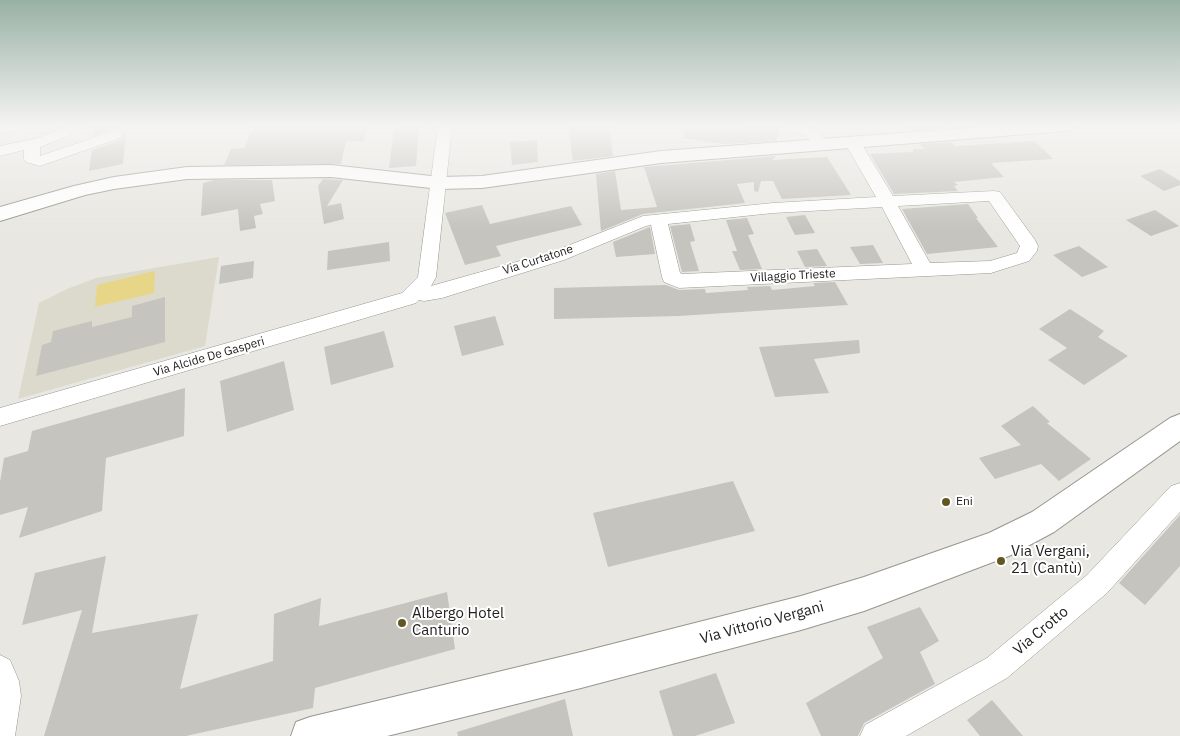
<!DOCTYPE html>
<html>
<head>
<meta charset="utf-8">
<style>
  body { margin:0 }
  canvas { display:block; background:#e8e7e1 }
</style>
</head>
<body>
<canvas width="1180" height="736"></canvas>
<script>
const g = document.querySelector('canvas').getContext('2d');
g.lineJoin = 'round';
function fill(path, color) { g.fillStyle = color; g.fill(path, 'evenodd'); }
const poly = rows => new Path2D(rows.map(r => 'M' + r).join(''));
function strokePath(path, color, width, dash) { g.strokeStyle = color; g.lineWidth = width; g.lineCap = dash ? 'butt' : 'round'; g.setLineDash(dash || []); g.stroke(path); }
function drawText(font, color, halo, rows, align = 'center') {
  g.font = font + ' "IBM Plex Sans",sans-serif'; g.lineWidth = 4; g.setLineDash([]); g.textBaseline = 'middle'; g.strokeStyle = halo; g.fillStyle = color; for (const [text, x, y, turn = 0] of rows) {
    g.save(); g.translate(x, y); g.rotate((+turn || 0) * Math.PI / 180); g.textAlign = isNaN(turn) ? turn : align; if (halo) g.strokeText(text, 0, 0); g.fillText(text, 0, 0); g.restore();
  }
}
fill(poly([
  [219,257,205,346,18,399,39,303,67,289,96,278]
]), '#dcdacd');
fill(poly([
  [155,271,154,293,95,307,97,285]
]), '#e7d687');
fill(poly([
  [95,126,117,126,126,133,123,164,89,171,92,150,121,140,125,135,121,130,114,128,94,136],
  [254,126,367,126,364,141,346,141,341,164,224,165,231,149,244,148],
  [568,126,609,126,613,156,573,161],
  [745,126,781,126,776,141,725,144,683,138,684,130,744,128],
  [905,126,938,126,940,128,909,131],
  [419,127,416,166,389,168,394,128],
  [537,140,538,162,512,165,510,142],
  [1035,141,1053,159,991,163,1004,177,954,182,958,185,954,186,958,191,894,194,870,154,913,152,913,149,924,149,920,144,952,142,955,146],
  [776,156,772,160,827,157,851,195,782,199,773,181,761,181,758,192,754,191,754,182,737,184,745,203,643,214,601,231,596,174,615,171,621,210,657,207,644,167],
  [1160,169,1180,181,1180,185,1164,191,1140,176],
  [323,179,343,180,327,206,341,203,344,219,324,224,318,186],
  [215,180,272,180,275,201,260,204,263,214,254,216,256,228,240,231,238,209,201,216,203,183],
  [968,204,978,218,976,218,998,247,927,254,902,209],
  [482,205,490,224,571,206,582,225,496,246,501,256,465,265,445,213],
  [1155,210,1179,226,1151,236,1126,220],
  [805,215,815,233,795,235,786,217],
  [747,218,754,234,748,235,762,269,740,270,732,251,737,251,726,220],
  [690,224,695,241,690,242,699,271,682,272,670,226],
  [650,227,655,254,616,257,613,242],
  [389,242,390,261,327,270,328,251],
  [873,245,883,263,860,264,850,247],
  [1079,246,1108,267,1082,277,1053,255],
  [817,249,827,266,805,267,797,251],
  [254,261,253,278,219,284,221,266],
  [835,282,848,305,679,316,554,319,554,288,666,285,679,290,705,289,706,293,748,290,747,287,770,286,772,290,815,286,813,283],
  [165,297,165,342,36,376,42,345,51,342,53,331,92,321,92,327,132,317,132,306],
  [1070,309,1104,331,1098,337,1128,356,1084,385,1048,360,1067,348,1039,329],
  [495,316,504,345,462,356,454,326],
  [384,331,394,367,331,385,324,347],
  [859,340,860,353,814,359,829,393,775,397,759,347],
  [284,361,294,410,227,432,220,381],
  [185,388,184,436,106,458,102,511,19,538,28,507,0,515,0,482,4,458,28,451,32,431],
  [1033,406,1050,422,1047,423,1091,459,1059,481,1041,464,995,479,979,458,1021,445,1001,426],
  [733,481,755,531,608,567,593,513],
  [1180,515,1180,566,1145,605,1119,583],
  [106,556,92,633,198,614,180,689,273,661,274,614,321,598,319,626,447,592,455,649,315,688,313,708,186,736,44,736,82,610,22,625,35,573],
  [920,607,939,641,920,652,935,684,864,723,858,736,821,736,806,703,883,658,867,627],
  [716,673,735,723,695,736,673,736,659,691],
  [565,699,573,736,458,736,457,732],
  [992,700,1023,736,980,736,967,720]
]), '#c5c4be');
const minor = poly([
  [0,126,21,126,19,129,0,134,0,126],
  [61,126,76,126,68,136,40,147,40,156,110,132,115,130,120,132,123,135,120,138,40,166,26,162,24,159,24,150,0,156,0,146,38,138,58,130,61,126],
  [438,126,452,126,436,277,431,286,552,252,643,216,773,203,876,197,845,143,848,140,853,138,858,140,861,143,893,196,994,191,1000,192,1035,240,1038,246,1037,251,1029,261,991,273,679,288,664,282,662,277,651,225,646,226,564,260,442,298,424,301,419,300,416,303,0,426,0,408,402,293,418,277,438,126],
  [989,201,1020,246,1017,253,990,261,930,263,898,206,989,201],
  [882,207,912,264,682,274,680,273,668,224,773,213,882,207],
  [785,126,806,126,815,129,829,144,826,147,816,147,805,135,787,129,785,126],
  [1180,483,1180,512,1107,593,1007,678,906,736,860,736,865,725,987,658,1087,575,1171,486,1180,483],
  [0,655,10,660,19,681,21,696,15,736,0,736,0,655]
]);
const tertiary = poly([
  [995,126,1074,126,1071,130,1065,131,661,163,482,188,440,189,331,177,187,179,114,189,85,195,0,221,0,207,74,186,114,177,187,167,331,165,440,177,482,176,661,151,995,126],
  [1180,414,1180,441,1054,532,1009,556,864,611,801,630,581,688,387,736,291,736,296,722,310,717,581,652,801,596,864,577,989,533,1032,512,1170,418,1180,414]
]);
strokePath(minor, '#979690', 1);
strokePath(tertiary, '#979690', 2);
fill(minor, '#fff');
fill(tertiary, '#fff');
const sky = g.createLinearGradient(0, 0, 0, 229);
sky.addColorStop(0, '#99b1a5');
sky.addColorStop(0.55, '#f5f4f2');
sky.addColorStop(1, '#f5f4f200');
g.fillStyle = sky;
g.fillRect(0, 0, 1180, 229);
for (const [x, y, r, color] of [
  [946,502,5,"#625723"],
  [1001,561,5,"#625723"],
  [402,623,5,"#625723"]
]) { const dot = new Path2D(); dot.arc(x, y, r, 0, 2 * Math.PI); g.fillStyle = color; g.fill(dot); strokePath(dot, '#fff', 2); }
drawText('12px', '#232220', '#fff', [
  ["Via Curtatone",538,260,-18],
  ["Villaggio Trieste",793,276,-3],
  ["Via Alcide De Gasperi",209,357,-16]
]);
drawText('12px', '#232220', '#fff', [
  ["Eni",956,502]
], 'left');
drawText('15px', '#232220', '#fff', [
  ["Via Vergani,",1011,552],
  ["21 (Cantù)",1011,569],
  ["Albergo Hotel",412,614],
  ["Canturio",412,631]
], 'left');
drawText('15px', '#232220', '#fff', [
  ["Via Vittorio Vergani",762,623,-15],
  ["Via Crotto",1041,631,-40]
]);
</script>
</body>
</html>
